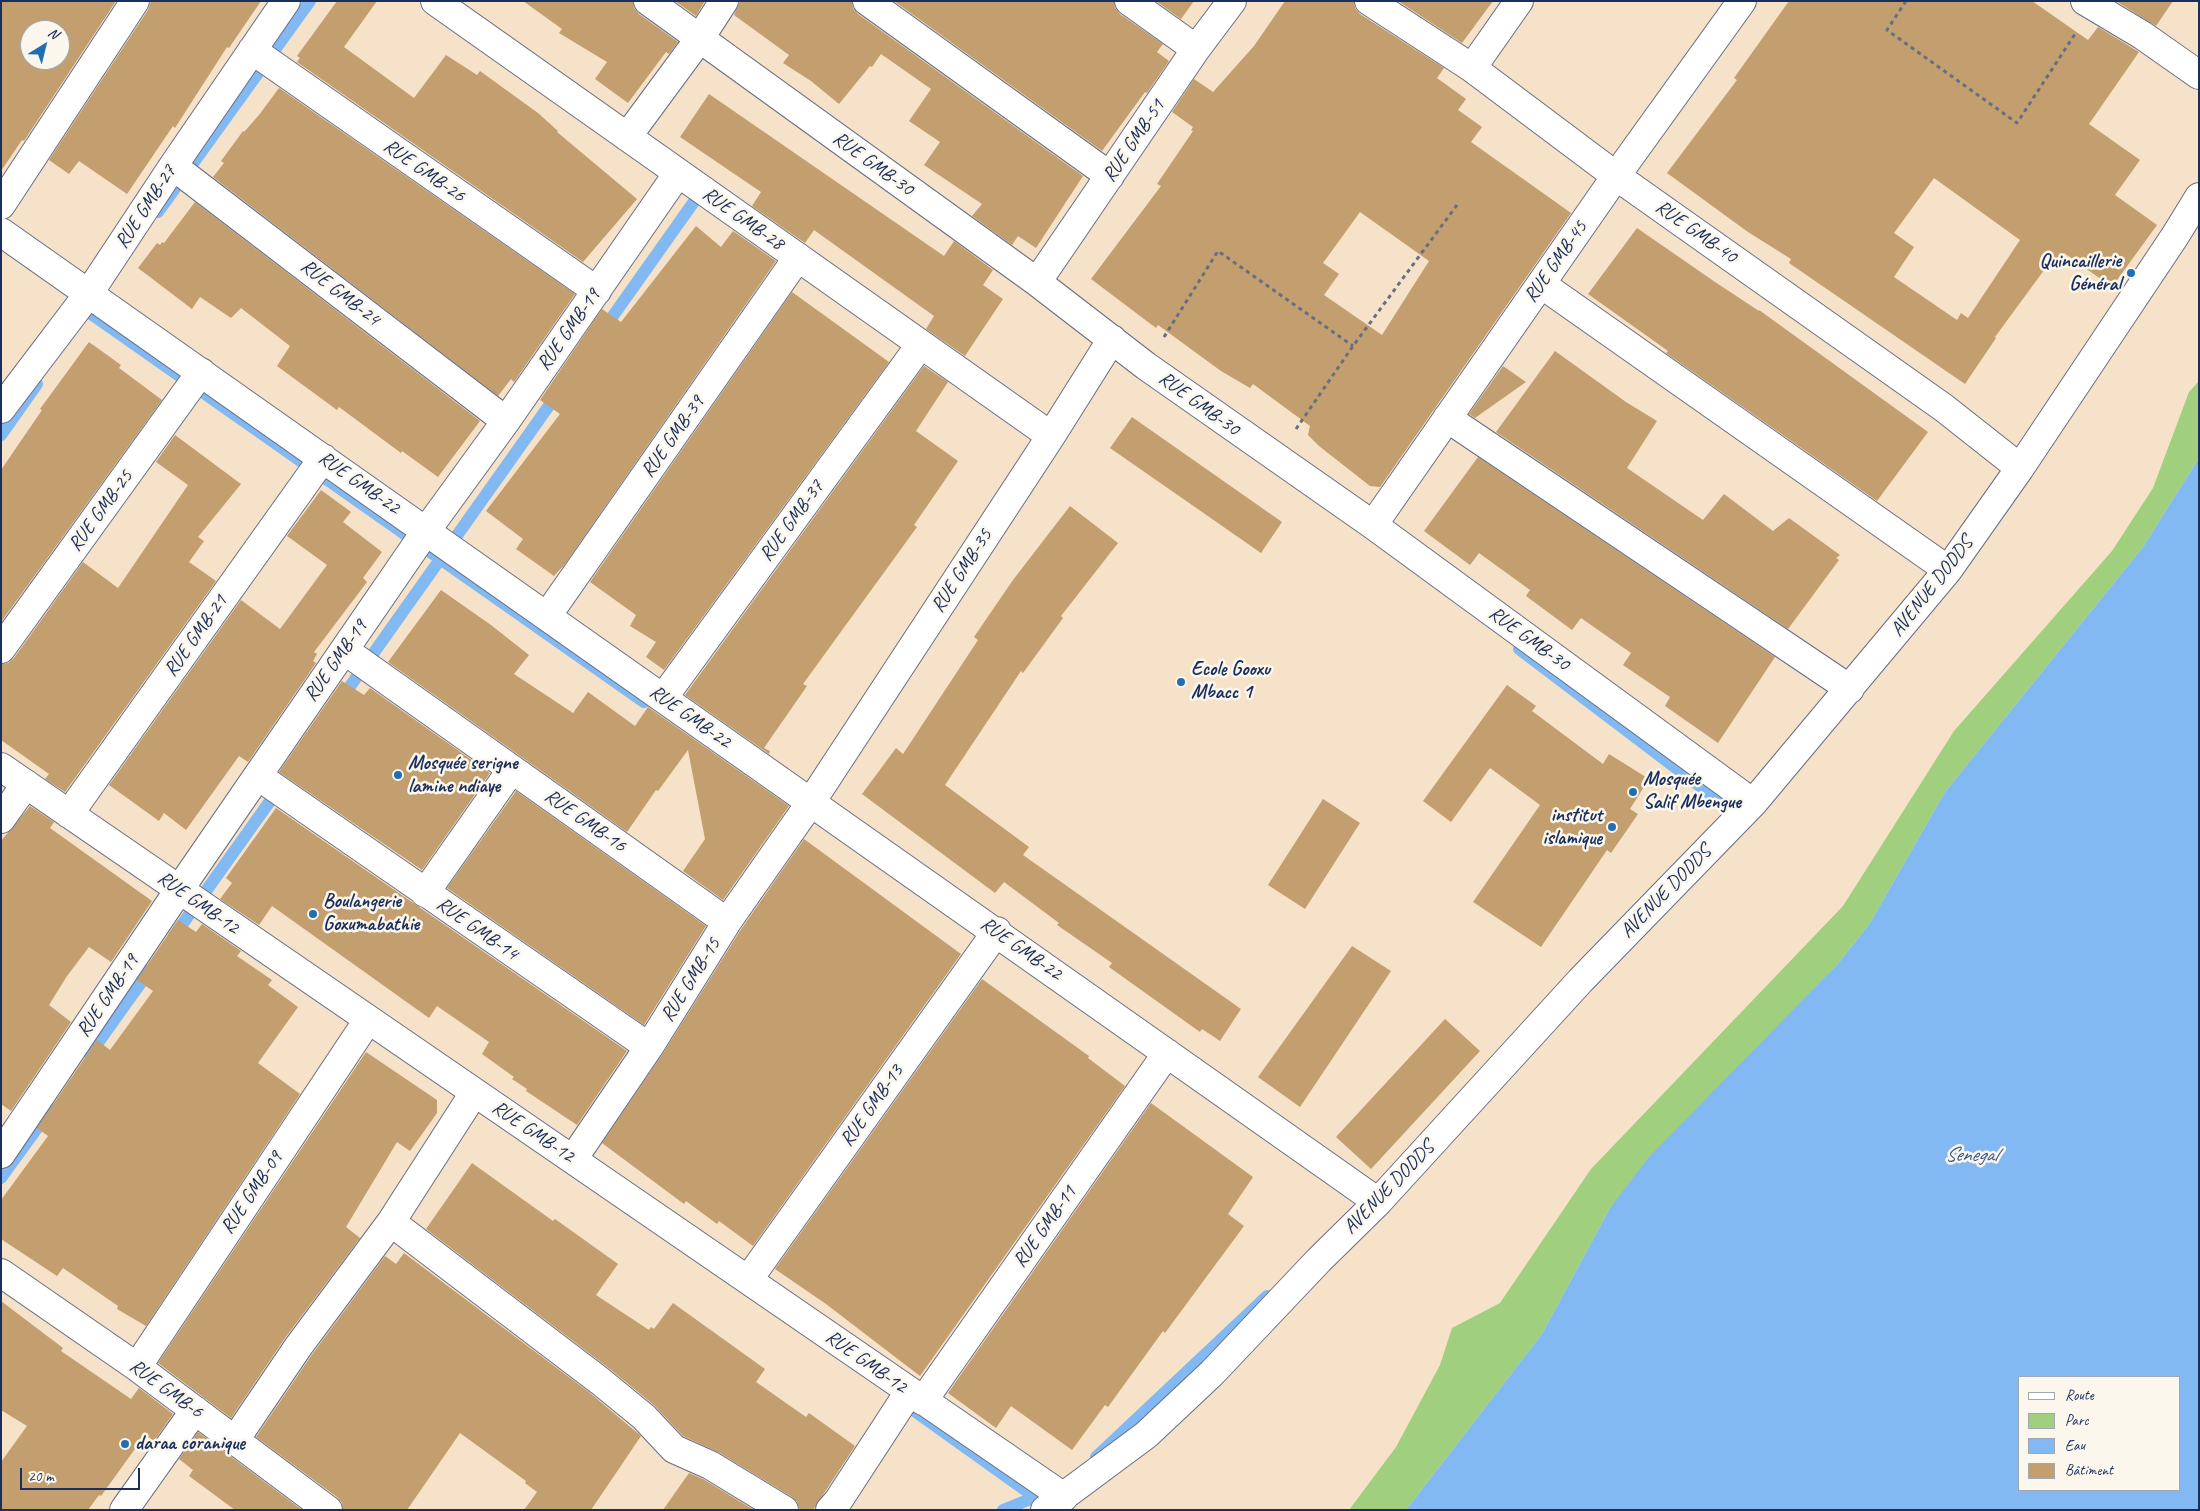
<!DOCTYPE html>
<html>
<head>
<meta charset="utf-8">
<style>
  body { margin:0 }
  #map { position:relative; width:2200px; height:1511px; overflow:hidden; background:#f5e2c8; font-family:Caveat,sans-serif }
  canvas { display:block }
  .frame { position:absolute; inset:0; border:2px solid #1b2f5e; pointer-events:none }
  .legend { position:absolute; left:2018px; top:1376px; width:162px; height:115px; box-sizing:border-box; background:#fbf7ec; border:1px solid #a1a7b3; margin:0; padding:6px 9px; list-style:none; font-size:15px; color:#1b2f5e }
  .legend li { display:flex; align-items:center; gap:10px; height:25px }
  .legend b { width:25px; border:1px solid #a1a7b3 }
  .north { position:absolute; left:20px; top:20px; width:50px; height:50px; box-sizing:border-box; background:#fbf7ec; border:1px solid #a1a7b3; border-radius:50%; rotate:36deg; font-size:14px; font-weight:700; line-height:20px; text-align:center; color:#1b2f5e }
  .north::after { content:''; display:block; margin:auto; width:18px; height:22px; background:#1f6fb2; clip-path:polygon(50% 0,100% 100%,50% 72%,0 100%) }
  .scale { position:absolute; left:20px; top:1468px; width:120px; height:22px; box-sizing:border-box; border:2px solid #1b2f5e; border-top:0; padding-left:6px; font-size:15px; line-height:18px; white-space:nowrap; color:#1b2f5e; -webkit-text-stroke:4px #fbf7ec; paint-order:stroke }
</style>
</head>
<body>
<div id="map">
<canvas width="2200" height="1511"></canvas>
<div class="frame"></div>
<ul class="legend">
<li><b style="height:6px;background:#fff"></b>Route</li>
<li><b style="height:14px;background:#a0d07e"></b>Parc</li>
<li><b style="height:14px;background:#82b9f2"></b>Eau</li>
<li><b style="height:14px;background:#c39e6e"></b>Bâtiment</li>
</ul>
<div class="north">N</div>
<div class="scale">20 m</div>
</div>
<script>
const g = document.querySelector('canvas').getContext('2d');
g.lineJoin = 'round';
function fill(path, color) { g.fillStyle = color; g.fill(path, 'evenodd'); }
const poly = rows => new Path2D(rows.map(r => 'M' + r).join(''));
function strokePath(path, color, width, dash) { g.strokeStyle = color; g.lineWidth = width; g.lineCap = dash ? 'butt' : 'round'; g.setLineDash(dash || []); g.stroke(path); }
function drawText(font, color, halo, rows, align = 'center') {
  g.font = font + ' Caveat,sans-serif'; g.lineWidth = 5; g.setLineDash([]); g.textBaseline = 'middle'; g.strokeStyle = halo; g.fillStyle = color; for (const [text, x, y, turn = 0] of rows) {
    g.save(); g.translate(x, y); g.rotate((+turn || 0) * Math.PI / 180); g.textAlign = isNaN(turn) ? turn : align; if (halo) g.strokeText(text, 0, 0); g.fillText(text, 0, 0); g.restore();
  }
}
fill(poly([
  [2199,381,2199,458,2143,547,1945,792,1870,923,1837,965,1610,1208,1542,1334,1406,1510,1349,1510,1396,1447,1440,1365,1452,1328,1500,1303,1591,1169,1843,906,1954,731,2112,551,2153,488,2189,392]
]), '#a0d07e');
fill(poly([
  [2199,458,2199,1510,1406,1510,1542,1334,1610,1208,1649,1157,1837,965,1870,923,1945,792,2143,547],
  [2019,1377,2179,1377,2179,1490,2019,1490]
]), '#82b9f2');
strokePath(poly([
  [158,212,310,1],
  [87,311,644,702],
  [603,330,698,196],
  [1,435,37,384],
  [1519,649,1730,809],
  [341,699,558,393],
  [174,936,280,787],
  [90,1054,150,970],
  [1,1178,51,1109],
  [909,1407,1035,1497],
  [1096,1457,1267,1296],
  [1003,1510,1053,1490]
]), '#82b9f2', 12);
fill(poly([
  [1,1,116,1,24,141,22,140,1,171],
  [30,30,60,30,60,60,30,60],
  [151,1,261,1,229,48,227,47,175,128,173,126,127,194,79,161,69,174,49,160,148,10],
  [337,1,377,1,344,47,414,98,446,55,477,75,480,71,538,113,558,131,557,132,637,199,583,262,297,62,300,58,297,56],
  [523,1,633,1,634,8,639,14,678,42,669,54,666,52,628,103,595,79,607,62,559,33,562,29],
  [675,1,705,1,696,16],
  [740,1,852,1,853,8,858,14,1083,176,1036,248,1018,236,1012,245,972,216,982,204,924,165,940,142,909,121,931,89,881,54,872,67,870,66,839,104,811,81,783,63,789,55,734,15],
  [894,1,1114,1,1115,8,1120,14,1163,44,1157,52,1169,61,1147,93,1145,92,1102,151],
  [1156,1,1194,1,1181,19],
  [1285,1,1354,1,1355,8,1360,14,1444,68,1437,78,1466,99,1458,110,1482,127,1471,142,1571,213,1380,487,1370,486,1319,446,1308,435,1310,426,1253,384,1250,388,1221,371,1158,325,1156,328,1091,279,1161,186,1157,184,1193,131,1191,130,1193,127,1172,112,1194,79,1213,92,1254,46],
  [1360,212,1429,261,1382,335,1324,295,1339,274,1323,263],
  [1398,1,1493,1,1462,43],
  [1789,1,2032,1,2088,40,2098,27,2139,52,2089,124,2140,160,2115,195,2157,225,2112,287,2064,253,2055,266,2050,262,1995,337,1996,338,1965,384,1789,263,1791,259,1748,232,1667,173,1737,80,1734,78],
  [1934,178,2020,240,1968,318,1961,313,1957,320,1894,277,1914,247,1894,233],
  [2116,1,2173,1,2156,26],
  [279,88,575,294,514,382,511,379,498,396,213,177,224,163,221,161,243,131,244,132,259,115],
  [709,94,944,256,954,241,993,270,983,285,1003,299,965,356,926,329,934,316,814,230,805,243,752,206,761,192,680,137],
  [195,202,480,421,438,477,402,451,401,453,339,407,337,410,277,366,290,346,241,308,231,318,200,297,192,309,138,268,157,243,160,245,162,242,164,243],
  [696,226,721,247,733,231,776,261,565,564,554,576,516,549,523,539,486,511,560,414,540,400,602,309,621,322],
  [1637,228,1715,282,1759,311,1759,310,1928,432,1877,501,1666,353,1668,351,1588,294],
  [792,292,889,362,664,670,646,657,656,642,630,626,636,615,590,582],
  [89,342,121,365,119,368,162,400,1,622,1,470,42,410,40,409],
  [1555,351,1626,402,1657,421,1627,468,1703,520,1724,494,1773,531,1789,518,1840,555,1836,558,1839,560,1788,629,1496,432],
  [924,366,948,382,916,431,958,461,914,525,917,527,803,684,807,686,764,748,770,751,769,754,685,695],
  [1503,366,1526,382,1475,418,1469,414],
  [1132,417,1282,522,1261,553,1110,448],
  [175,435,241,484,198,537,204,541,189,562,216,581,65,792,45,779,49,774,1,740,1,664,8,663,14,658,83,562,118,588,188,485,156,462],
  [1478,457,1775,657,1718,743,1665,706,1670,697,1623,665,1631,653,1581,618,1572,630,1526,596,1530,590,1479,553,1470,565,1424,531],
  [321,490,351,512,343,522,382,552,363,578,367,582,314,652,317,654,313,661,316,663,248,762,239,756,186,830,164,813,159,821,109,785,241,600,280,629,327,565,287,536],
  [1070,506,1118,543,1061,616,1063,618,1023,673,1021,671,945,785,1029,847,1023,855,1241,1009,1220,1041,1202,1029,1200,1032,1109,967,1112,963,1057,925,1059,923,1004,882,995,893,862,794,896,748,903,754,978,640,974,637,1013,580],
  [441,590,491,625,529,655,514,674,573,713,588,692,635,726,648,707,789,806,723,900,683,871,705,839,688,750,658,791,656,790,627,832,388,662],
  [342,681,364,695,370,688,490,773,422,870,279,772],
  [1507,685,1536,706,1532,711,1603,764,1609,754,1649,779,1630,809,1638,814,1611,853,1607,850,1541,947,1473,902,1540,805,1490,768,1451,822,1423,801],
  [516,791,706,926,644,1025,447,888],
  [1323,799,1360,823,1305,909,1268,885],
  [30,806,54,822,50,828,152,901,111,962,89,947,67,976,49,1005,71,1022,11,1111,1,1104,1,841],
  [276,808,627,1051,577,1125,526,1091,527,1089,512,1079,514,1077,482,1054,489,1042,437,1006,429,1018,272,906,259,925,220,899,232,883,226,878],
  [804,839,961,954,753,1246,719,1221,717,1224,686,1201,684,1204,602,1143,662,1055,740,931],
  [178,920,196,932,202,924,241,951,237,956,272,980,268,985,298,1007,258,1063,300,1094,146,1326,117,1309,118,1306,63,1268,57,1276,1,1239,1,1200,48,1136,37,1128,97,1040,110,1050,153,991,137,980],
  [1352,946,1391,971,1300,1107,1258,1077],
  [982,979,1089,1056,1088,1058,1125,1086,920,1376,826,1304,775,1269],
  [1445,1019,1480,1051,1371,1169,1336,1137],
  [366,1052,437,1100,437,1113,410,1151,397,1142,346,1227,360,1238,285,1338,231,1418,158,1363],
  [1151,1103,1253,1177,1228,1214,1244,1226,1165,1333,1163,1331,1108,1407,1105,1405,1072,1450,1011,1406,996,1428,948,1393],
  [472,1163,553,1221,555,1219,618,1264,596,1295,649,1330,651,1327,654,1329,673,1303,765,1369,756,1382,806,1417,809,1413,855,1446,813,1510,800,1510,797,1502,792,1497,718,1452,683,1436,654,1405,610,1369,426,1229],
  [404,1253,590,1393,641,1436,591,1510,524,1510,537,1492,525,1483,526,1481,460,1433,407,1510,343,1510,342,1503,337,1497,256,1437,311,1356,385,1256,396,1264],
  [1,1301,63,1348,61,1351,131,1399,139,1388,173,1414,154,1441,145,1435,101,1496,99,1495,88,1510,1,1510,1,1462,27,1426,1,1410],
  [198,1432,302,1510,235,1510,189,1476,193,1470,179,1459],
  [689,1473,703,1479,754,1510,663,1510]
]), '#c39e6e');
const minor = poly([
  [435,1,1051,436],
  [648,1,1037,282,1146,366,1373,525,1753,803],
  [867,1,1110,176],
  [1129,1,1196,49],
  [1369,1,1472,68,1616,176,1944,408,2020,468],
  [2085,1,2142,35,2199,75],
  [252,50,597,291],
  [1472,68,1519,1],
  [627,137,700,38,724,1],
  [173,166,506,421],
  [1,205,135,1],
  [1,232,1378,1202],
  [1037,282,1196,49,1232,1],
  [1541,284,1948,570],
  [1,409,89,293,173,166,286,1],
  [1447,418,1850,689],
  [1373,525,1616,176,1742,1],
  [547,616,798,257],
  [1,649,201,372],
  [344,650,727,922],
  [663,698,921,344],
  [1,767,1064,1497],
  [258,776,649,1047],
  [69,814,323,458],
  [1,819,26,784],
  [425,893,512,769],
  [1,1154,179,890,426,531,506,421,678,173],
  [573,1159,649,1047,727,922,811,802,1051,436,1112,339],
  [391,1222,600,1381,644,1417,674,1449,710,1465,784,1510],
  [1,1273,137,1367,328,1510],
  [748,1280,997,931],
  [137,1367,368,1020],
  [923,1401,1167,1053],
  [235,1440,298,1347,391,1222,474,1093],
  [124,1510,195,1410],
  [830,1510,838,1501,909,1392],
  [1045,1510,1146,1435,1212,1373,1319,1260,1378,1202,1581,980,1753,803,1948,570,2020,468,2175,236,2199,197]
]);
strokePath(minor, '#676e83', 30);
strokePath(poly([
  [1906,1,1887,30,2017,123,2075,34],
  [1164,337,1218,251,1353,346],
  [1296,429,1353,346,1457,205]
]), '#676e83', 3, [4, 4]);
strokePath(minor, '#fff', 28);
for (const [x, y, r, color] of [
  [2131,273,5,"#1f6fb2"],
  [1181,682,5,"#1f6fb2"],
  [398,775,5,"#1f6fb2"],
  [1633,792,5,"#1f6fb2"],
  [1612,827,5,"#1f6fb2"],
  [313,914,5,"#1f6fb2"],
  [125,1444,5,"#1f6fb2"]
]) { const dot = new Path2D(); dot.arc(x, y, r, 0, 2 * Math.PI); g.fillStyle = color; g.fill(dot); strokePath(dot, '#fbf7ec', 2); }
drawText('20px', '#1b2f5e', '#fbf7ec', [
  ["RUE GMB-51",1134,141,-56],
  ["RUE GMB-30",873,164,36],
  ["RUE GMB-26",424,171,35],
  ["RUE GMB-27",146,207,-57],
  ["RUE GMB-28",743,219,35],
  ["RUE GMB-40",1696,232,35],
  ["RUE GMB-45",1556,262,-55],
  ["RUE GMB-24",340,293,38],
  ["RUE GMB-19",569,330,-55],
  ["RUE GMB-30",1199,404,36],
  ["RUE GMB-39",673,437,-55],
  ["RUE GMB-22",359,483,35],
  ["RUE GMB-25",101,511,-54],
  ["RUE GMB-37",792,521,-54],
  ["RUE GMB-35",962,571,-57],
  ["AVENUE DODDS",1932,587,-52],
  ["RUE GMB-21",196,636,-55],
  ["RUE GMB-30",1529,639,36],
  ["RUE GMB-19",336,661,-55],
  ["RUE GMB-22",690,717,35],
  ["RUE GMB-16",585,821,35],
  ["AVENUE DODDS",1666,892,-46],
  ["RUE GMB-12",198,903,35],
  ["RUE GMB-14",477,929,35],
  ["RUE GMB-22",1021,949,35],
  ["RUE GMB-15",691,980,-58],
  ["RUE GMB-19",108,996,-56],
  ["RUE GMB-13",872,1106,-55],
  ["RUE GMB-12",533,1132,34],
  ["AVENUE DODDS",1389,1188,-46],
  ["RUE GMB-09",252,1193,-56],
  ["RUE GMB-11",1045,1227,-55],
  ["RUE GMB-12",866,1362,35],
  ["RUE GMB-6",166,1389,36]
]);
drawText('bold 20px', '#1b2f5e', '#fbf7ec', [
  ["Quincaillerie",2121,262,"right"],
  ["Général",2121,285,"right"],
  ["Ecole Gooxu",1191,670],
  ["Mbacc 1",1191,693],
  ["Mosquée serigne",408,764],
  ["lamine ndiaye",408,787],
  ["Mosquée",1643,780],
  ["Salif Mbengue",1643,803],
  ["institut",1602,816,"right"],
  ["islamique",1602,839,"right"],
  ["Boulangerie",323,902],
  ["Goxumabathie",323,925],
  ["daraa coranique",135,1444]
], 'left');
drawText('italic 21px', '#3a588a', '#fbf7ec', [
  ["Senegal",1971,1155]
]);
</script>
</body>
</html>
